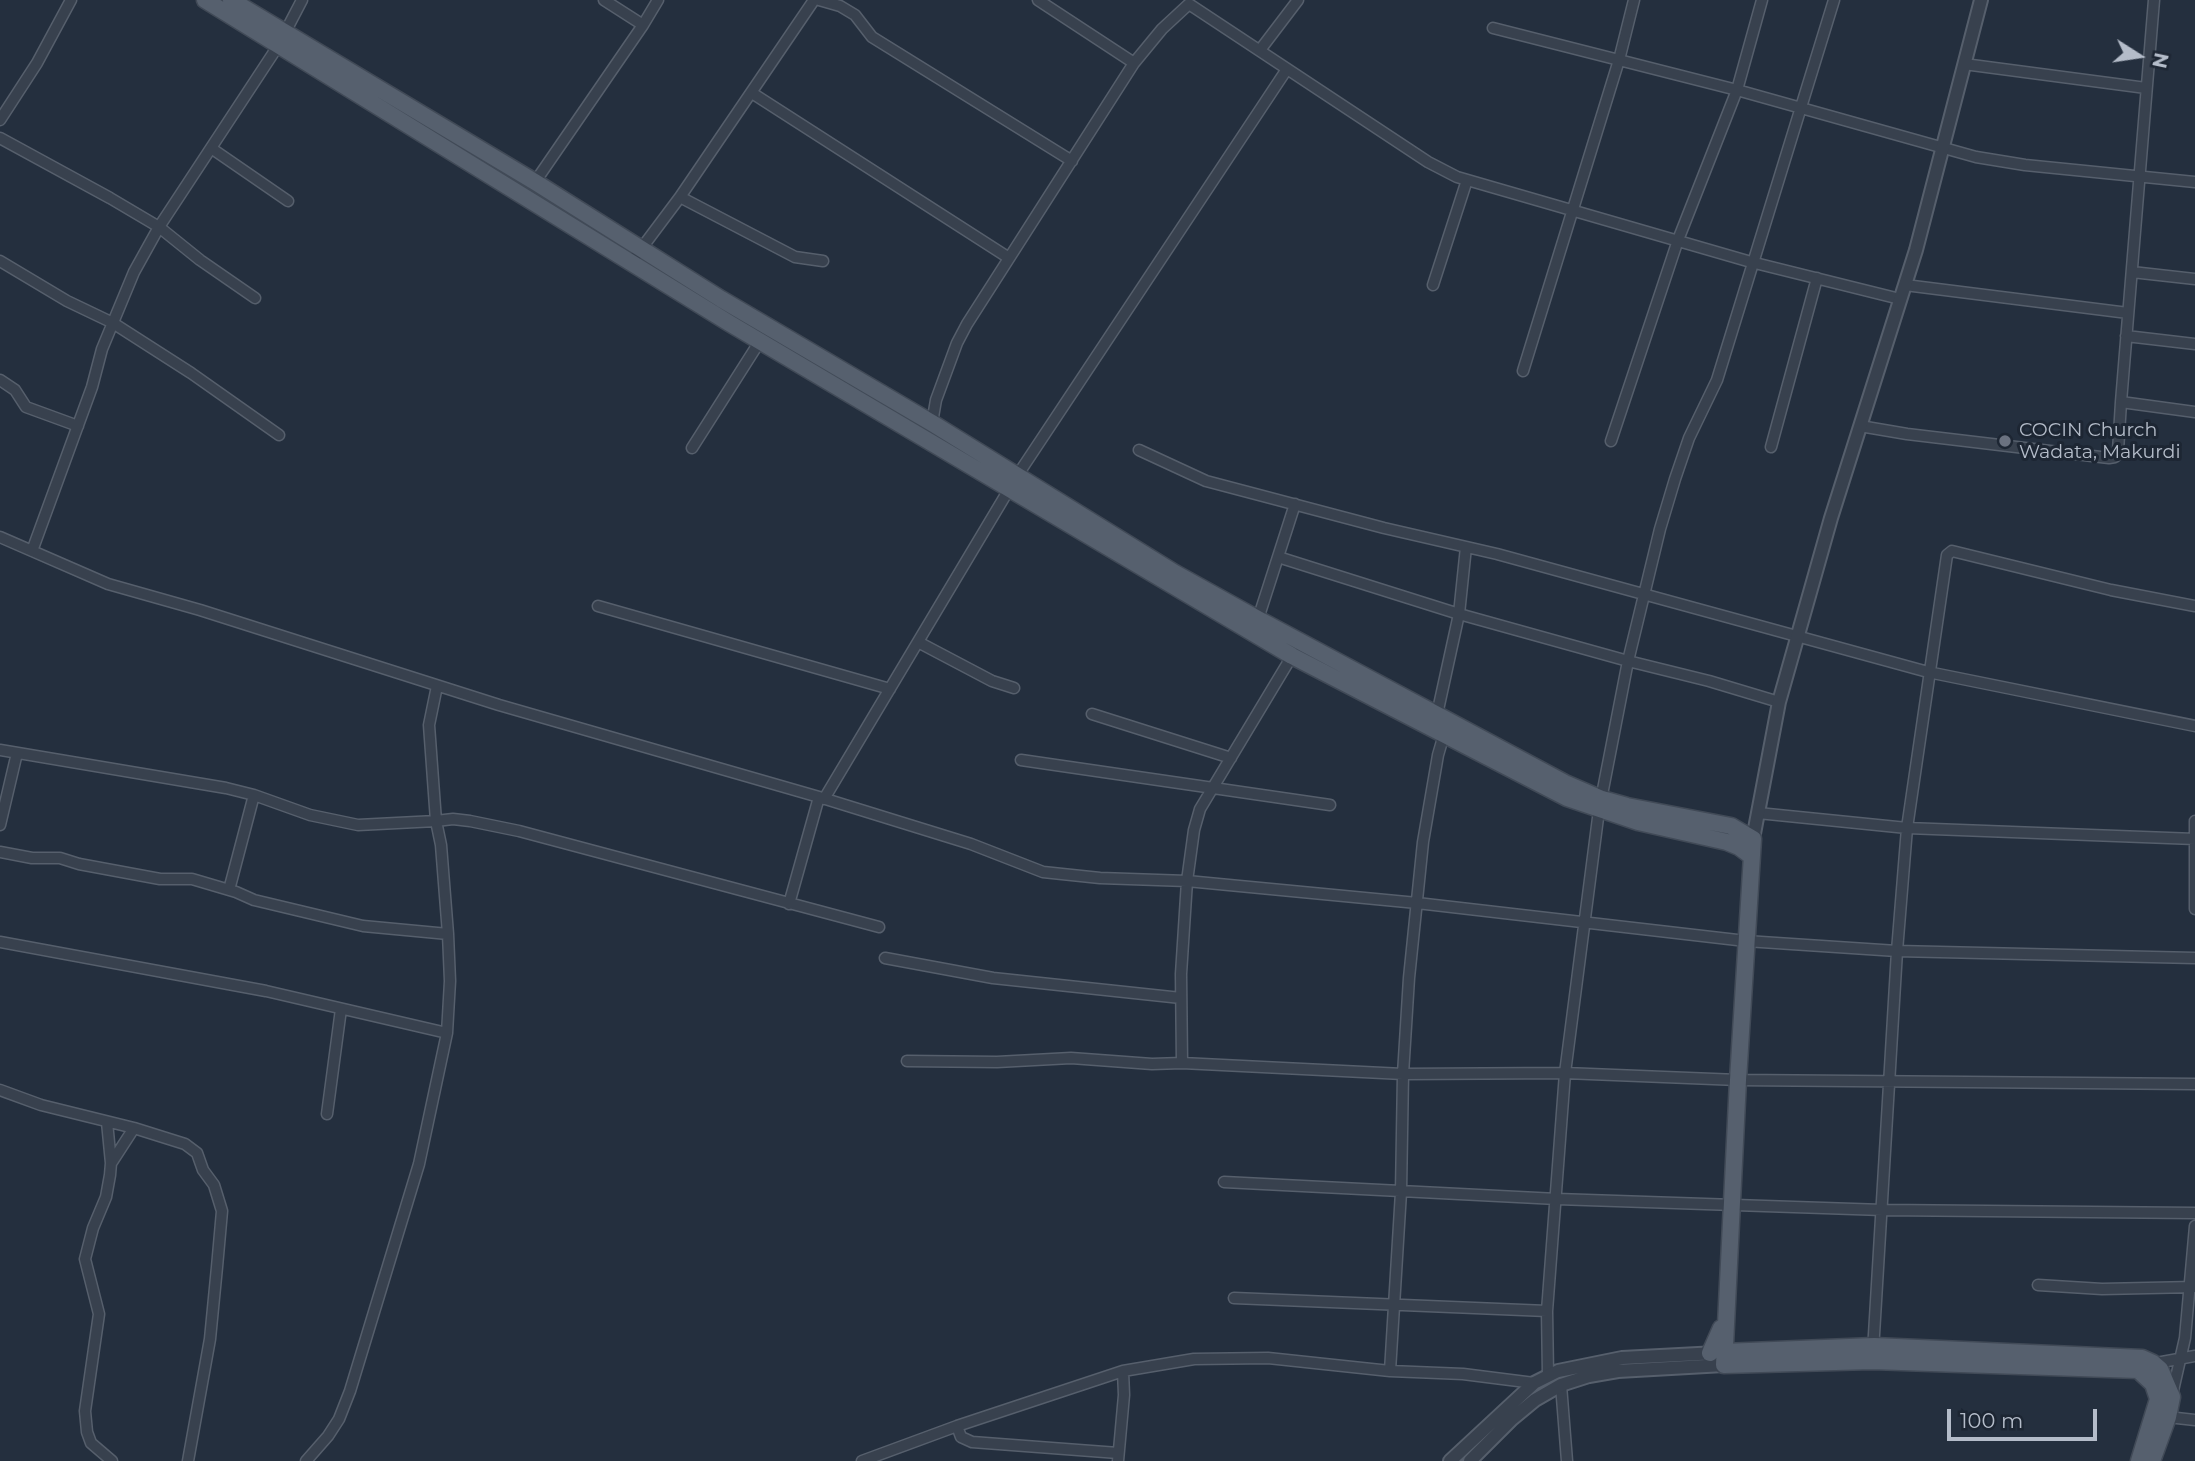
<!DOCTYPE html>
<html>
<head>
<meta charset="utf-8">
<style>
  body { margin:0 }
  #map { position:relative; width:2195px; height:1461px; overflow:hidden; background:#242f3e; font-family:Montserrat,sans-serif }
  canvas { display:block }
  .north { position:absolute; left:2104px; top:21px; width:70px; height:70px; -webkit-text-stroke:5px #1d2633; paint-order:stroke; rotate:102deg; font-size:19px; font-weight:700; line-height:28px; text-align:center; color:#b4bcc9 }
  .north::after { content:''; display:block; margin:auto; width:24px; height:32px; background:#b4bcc9; clip-path:polygon(50% 0,100% 100%,50% 72%,0 100%) }
  .scale { position:absolute; left:1947px; top:1409px; width:150px; height:32px; box-sizing:border-box; border:4px solid #b4bcc9; border-top:0; padding-left:9px; font-size:21px; line-height:24px; white-space:nowrap; color:#b4bcc9; -webkit-text-stroke:5px #1d2633; paint-order:stroke }
</style>
</head>
<body>
<div id="map">
<canvas width="2195" height="1461"></canvas>
<div class="north">N</div>
<div class="scale">100 m</div>
</div>
<script>
const g = document.querySelector('canvas').getContext('2d');
g.lineJoin = 'round';
const poly = rows => new Path2D(rows.map(r => 'M' + r).join(''));
function strokePath(path, color, width, dash) { g.strokeStyle = color; g.lineWidth = width; g.lineCap = dash ? 'butt' : 'round'; g.setLineDash(dash || []); g.stroke(path); }
function drawText(font, color, halo, rows, align = 'center') {
  g.font = font + ' Montserrat,sans-serif'; g.lineWidth = 6; g.setLineDash([]); g.textBaseline = 'middle'; g.strokeStyle = halo; g.fillStyle = color; for (const [text, x, y, turn = 0] of rows) {
    g.save(); g.translate(x, y); g.rotate((+turn || 0) * Math.PI / 180); g.textAlign = isNaN(turn) ? turn : align; if (halo) g.strokeText(text, 0, 0); g.fillText(text, 0, 0); g.restore();
  }
}
const minor = poly([
  [604,0,643,25],
  [819,0,840,6,855,15,872,37,1072,161],
  [1038,0,1134,63,1162,29,1189,4,1428,162,1457,177,1751,262,1900,299],
  [2154,0,2121,402,2195,412],
  [1493,28,1737,90,1976,157,2025,165,2195,182],
  [1260,50,1298,0],
  [1964,64,2146,88],
  [752,93,1009,258],
  [0,120,37,63,71,0],
  [0,138,110,198,159,227,200,260,255,298],
  [211,148,288,201],
  [535,182,643,25,658,0],
  [680,197,795,257,823,261],
  [0,261,67,301,113,323,191,373,279,435],
  [632,261,680,197,814,0],
  [2132,272,2195,279],
  [1433,285,1467,180],
  [1905,285,2128,313],
  [2126,336,2195,344],
  [1523,371,1619,60,1634,0],
  [0,380,15,390,26,407,78,426],
  [932,423,936,400,957,343,967,324,1134,63],
  [1860,426,1907,434,2109,458,2115,457,2118,451,2121,402],
  [1611,441,1678,240,1737,90,1762,0],
  [1771,447,1817,278],
  [692,448,760,341],
  [1139,450,1206,481,1384,528,1497,554,1928,672,2195,726],
  [0,537,108,584,200,610,499,705,819,797,971,844,1043,872,1100,878,1187,881,1417,903,1746,941,1897,951,2195,958],
  [32,551,92,387,102,349,134,272,159,227,278,46,302,0],
  [1278,557,1459,614,1628,661,1709,681,1779,702],
  [598,606,890,689],
  [1258,619,1295,504],
  [918,642,992,681,1014,688],
  [1292,656,1200,809,1194,830,1187,881,1181,974,1182,1063,1403,1074,1565,1073,1738,1080,2195,1084],
  [437,686,429,725,436,821,453,819,470,821,519,831,879,927],
  [1092,714,1231,758],
  [1436,719,1459,614,1466,547],
  [0,750,226,788,254,795,310,815,358,825,436,821,441,845,448,934,450,981,447,1033,419,1164,350,1391,339,1419,328,1436,306,1461],
  [1021,760,1330,805],
  [824,799,1017,476,1287,69],
  [1758,813,1907,828,2195,839],
  [2195,821,2195,909],
  [0,825,17,753],
  [0,852,32,858,60,858,79,864,160,879,192,879,236,892,254,900,363,926,448,934],
  [229,890,254,795],
  [789,904,819,797],
  [0,942,266,991,447,1033],
  [885,958,993,978,1181,998],
  [907,1061,997,1062,1071,1058,1152,1064,1182,1063],
  [0,1090,41,1105,134,1128,185,1144,197,1153,203,1170,214,1185,222,1211,217,1267,210,1339,188,1461],
  [327,1114,341,1009],
  [107,1122,111,1163,110,1175,106,1197,93,1228,85,1259,99,1314,85,1411,87,1432,91,1443,112,1461],
  [112,1162,134,1128],
  [1224,1182,1557,1199,1883,1210,2195,1213],
  [2038,1285,2102,1289,2194,1287],
  [1234,1298,1547,1311],
  [1873,1351,1897,951,1907,828,1947,555,1952,551,2111,590,2195,606],
  [2151,1364,2195,1356],
  [1390,1371,1401,1192,1403,1074,1409,978,1423,842,1438,755,1445,731],
  [1548,1375,1547,1311,1565,1073,1599,810,1628,661,1660,529,1675,479,1689,438,1717,380,1834,0],
  [1561,1385,1567,1461],
  [2172,1395,2185,1338,2195,1226],
  [2168,1417,2195,1420],
  [957,1426,961,1437,972,1442,1118,1453],
  [862,1461,957,1426,1123,1371,1194,1359,1268,1358,1390,1371,1463,1374,1534,1383],
  [1118,1461,1124,1395,1123,1371]
]);
const tertiary = poly([
  [1753,839,1779,702,1831,518,1916,250,1981,0],
  [1450,1461,1534,1383,1558,1371,1622,1358,1717,1353],
  [1470,1461,1512,1419,1535,1400,1561,1385,1589,1376,1618,1371,1724,1365]
]);
const primary = poly([
  [205,0,729,323,1292,656,1567,798,1638,822,1727,842,1739,847,1751,856],
  [231,0,535,182,721,299,932,423,1175,573,1258,619,1565,783,1602,799,1627,806,1731,826,1753,839,1738,1080,1724,1365,1872,1361,2138,1370,2153,1384,2158,1399,2139,1461],
  [1724,1352,1874,1346,2142,1358,2153,1363,2160,1369,2172,1397,2168,1417,2152,1461],
  [1710,1353,1721,1328]
]);
strokePath(minor, '#565f6c', 13);
strokePath(tertiary, '#565f6c', 16);
strokePath(primary, '#414a57', 19);
strokePath(minor, '#38414e', 10);
strokePath(tertiary, '#38414e', 12);
strokePath(primary, '#56606e', 16);
for (const [x, y, r, color] of [
  [2005,441,7,"#6b7280"]
]) { const dot = new Path2D(); dot.arc(x, y, r, 0, 2 * Math.PI); g.fillStyle = color; g.fill(dot); strokePath(dot, '#1d2633', 2.5); }
drawText('19px', '#b4bcc9', '#1d2633', [
  ["COCIN Church",2019,430],
  ["Wadata, Makurdi",2019,452]
], 'left');
</script>
</body>
</html>
